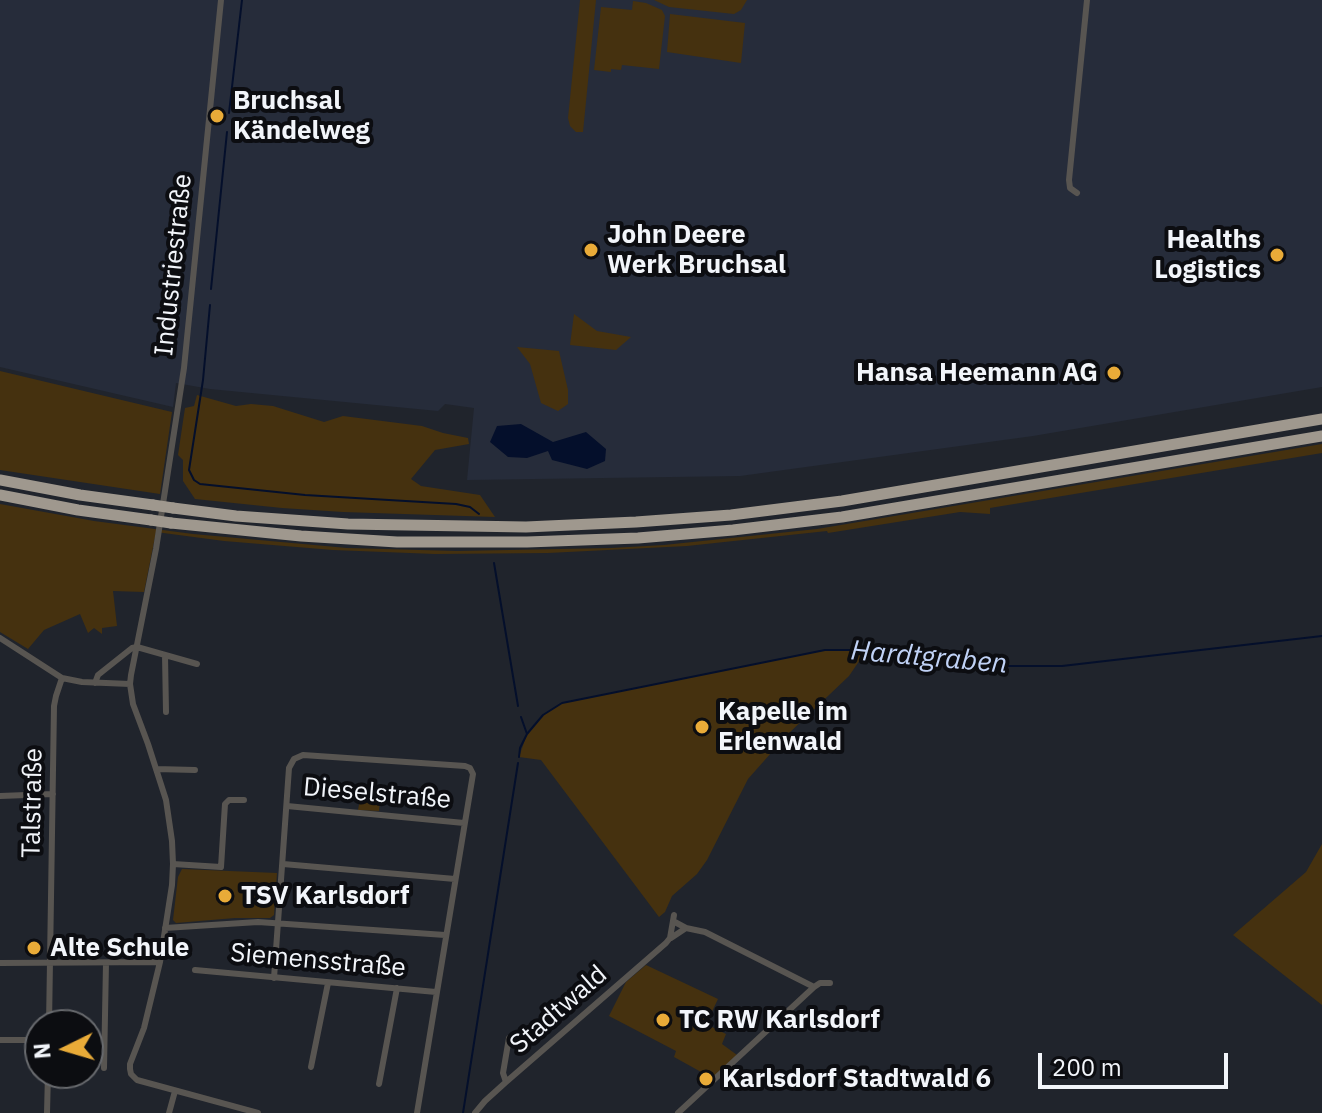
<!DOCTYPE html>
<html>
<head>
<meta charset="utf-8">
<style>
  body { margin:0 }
  #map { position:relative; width:1322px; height:1113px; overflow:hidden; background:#20242c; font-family:"IBM Plex Sans",sans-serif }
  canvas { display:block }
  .north { position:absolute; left:24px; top:1009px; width:80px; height:80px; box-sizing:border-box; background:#0c0d11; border:2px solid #686a6e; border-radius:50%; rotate:265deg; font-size:22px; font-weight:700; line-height:32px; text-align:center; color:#f2f5fa }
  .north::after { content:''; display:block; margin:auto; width:28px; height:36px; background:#e9ab38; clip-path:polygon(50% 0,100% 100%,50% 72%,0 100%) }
  .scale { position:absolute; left:1038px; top:1053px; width:190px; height:36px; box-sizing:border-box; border:4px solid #f2f5fa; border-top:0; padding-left:10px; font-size:24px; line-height:28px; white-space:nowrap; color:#f2f5fa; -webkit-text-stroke:6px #0c0d11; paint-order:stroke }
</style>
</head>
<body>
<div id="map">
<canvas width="1322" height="1113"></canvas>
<div class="north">N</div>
<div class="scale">200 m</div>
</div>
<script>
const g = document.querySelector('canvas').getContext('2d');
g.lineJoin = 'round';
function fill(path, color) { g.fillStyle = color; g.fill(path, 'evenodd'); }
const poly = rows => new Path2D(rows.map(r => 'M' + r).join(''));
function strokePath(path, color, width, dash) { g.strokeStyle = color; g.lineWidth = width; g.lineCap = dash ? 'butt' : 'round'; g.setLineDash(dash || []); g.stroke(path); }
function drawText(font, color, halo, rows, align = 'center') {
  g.font = font + ' "IBM Plex Sans",sans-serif'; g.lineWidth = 8; g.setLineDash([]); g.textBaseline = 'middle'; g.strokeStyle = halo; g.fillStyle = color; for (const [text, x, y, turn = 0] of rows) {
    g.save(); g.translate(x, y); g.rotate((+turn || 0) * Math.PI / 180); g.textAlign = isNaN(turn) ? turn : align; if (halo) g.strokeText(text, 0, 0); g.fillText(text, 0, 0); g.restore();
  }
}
fill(poly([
  [0,0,1322,0,1322,387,1033,436,740,476,467,480,474,408,445,404,438,411,210,389,176,383,173,407,0,367]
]), '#262c3a');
fill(poly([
  [580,0,596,0,583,132,576,132,570,126,568,118],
  [654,0,747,0,741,10,734,14,669,7],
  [633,1,646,3,662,10,665,16,659,69,622,65,621,70,611,69,611,72,594,70,601,7,632,10],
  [670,14,745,23,741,63,667,52],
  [574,314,597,331,631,337,616,350,570,345],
  [517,347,559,351,568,390,568,404,558,411,541,403,530,364],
  [0,371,172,412,160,494,0,470],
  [197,395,236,406,251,404,273,406,324,422,343,416,422,426,443,433,468,438,469,444,435,450,411,479,421,486,480,495,495,517,343,512,282,508,195,499,183,481,183,460,178,455,185,408,194,406],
  [1322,444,1322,453,990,508,990,514,960,512,828,533,827,531,687,546,548,553,435,554,333,550,224,541,156,532,144,592,113,591,117,626,102,628,102,634,94,628,88,633,80,614,44,630,28,649,0,632,0,504,94,521,193,534,347,548,457,551,611,548,664,545,817,529],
  [825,650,866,651,849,676,787,735,748,779,707,860,697,874,672,896,665,912,659,917,541,760,519,757,527,734,543,715,562,703],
  [362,788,381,789,379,811,358,810],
  [1322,844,1322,1005,1233,935,1306,872],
  [182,869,277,873,274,915,270,918,235,918,176,923,173,920,178,877],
  [646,965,718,999,706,1024,726,1034,722,1044,737,1055,712,1078,674,1057,676,1051,609,1016,626,982]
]), '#45310f');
fill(poly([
  [521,424,553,442,586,432,606,449,605,461,587,469,552,460,548,451,527,458,508,457,490,442,497,426]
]), '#040f2b');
strokePath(poly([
  [229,113,242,0],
  [211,289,227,132],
  [210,305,203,380,189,470,194,480,200,484,305,495,456,504,470,507,479,514],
  [494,563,518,706],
  [521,717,527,734],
  [519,757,520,748,527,734,543,715,562,703,825,650,891,650,1005,666,1062,666,1322,636],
  [463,1113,518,763]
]), '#040f2b', 2);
strokePath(poly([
  [221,0,184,368,156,549,131,675,130,684,133,704,148,744,166,800,172,841,173,864,172,885,160,962,144,1028,130,1064,130,1069,131,1074,137,1080,258,1113],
  [1077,193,1070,188,1069,180,1087,0],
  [0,638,62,678,82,682,130,684],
  [137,647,197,664],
  [165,655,166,712],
  [95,683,98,675,132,648,137,647],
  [156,769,195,770],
  [0,796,53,794],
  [287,806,464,823],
  [173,864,221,867,225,804,229,800,244,800],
  [283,864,455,879],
  [165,928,258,922,445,935],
  [686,928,705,932,814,987,820,983,830,983],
  [671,938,686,928,673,921],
  [0,963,160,962],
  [195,970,436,992],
  [274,978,289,768,294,759,303,755,465,766,470,768,473,774,417,1113],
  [49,1025,54,706,56,696,62,678],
  [0,1040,40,1040],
  [311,1067,328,983],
  [104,1068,106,963],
  [506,1082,503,1073,509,1038],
  [379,1084,397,988],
  [47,1113,48,1073],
  [169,1113,175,1091],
  [475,1113,485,1101,506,1082,666,943,670,938,674,915],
  [678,1113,814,987]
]), '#585551', 6);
strokePath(poly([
  [0,480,80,495,153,505],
  [0,495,78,510,151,520],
  [173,508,236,516,348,524,526,527,636,522,731,515,842,501,1322,419],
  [171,523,301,536,397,542,527,542,638,538,733,530,842,517,1322,436]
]), '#9f988e', 11);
strokePath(poly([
  [153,505,173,508],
  [151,520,171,523]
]), '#9f988e', 11);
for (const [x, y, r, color] of [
  [217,116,8,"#e9ab38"],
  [591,250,8,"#e9ab38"],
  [1277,255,8,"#e9ab38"],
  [1114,373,8,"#e9ab38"],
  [702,727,8,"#e9ab38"],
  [225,896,8,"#e9ab38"],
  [34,948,8,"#e9ab38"],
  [663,1020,8,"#e9ab38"],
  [706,1079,8,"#e9ab38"]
]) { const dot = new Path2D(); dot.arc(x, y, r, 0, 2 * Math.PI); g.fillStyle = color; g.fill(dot); strokePath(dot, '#0c0d11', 3); }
drawText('bold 26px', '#f2f5fa', '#0c0d11', [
  ["Bruchsal",233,101],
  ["Kändelweg",233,131],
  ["John Deere",607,235],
  ["Werk Bruchsal",607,265],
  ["Healths",1261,240,"right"],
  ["Logistics",1261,270,"right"],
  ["Hansa Heemann AG",1098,373,"right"],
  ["Kapelle im",718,712],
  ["Erlenwald",718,742],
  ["TSV Karlsdorf",241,896],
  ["Alte Schule",50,948],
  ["TC RW Karlsdorf",679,1020],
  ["Karlsdorf Stadtwald 6",722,1079]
], 'left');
drawText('26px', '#f2f5fa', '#0c0d11', [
  ["Industriestraße",174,265,-84],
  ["Dieselstraße",377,794,5],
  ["Talstraße",33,803,-89],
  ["Siemensstraße",318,961,5],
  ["Stadtwald",559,1010,-41]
]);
drawText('italic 28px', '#c0d2f6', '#0c0d11', [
  ["Hardtgraben",929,658,5]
]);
</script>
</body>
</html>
